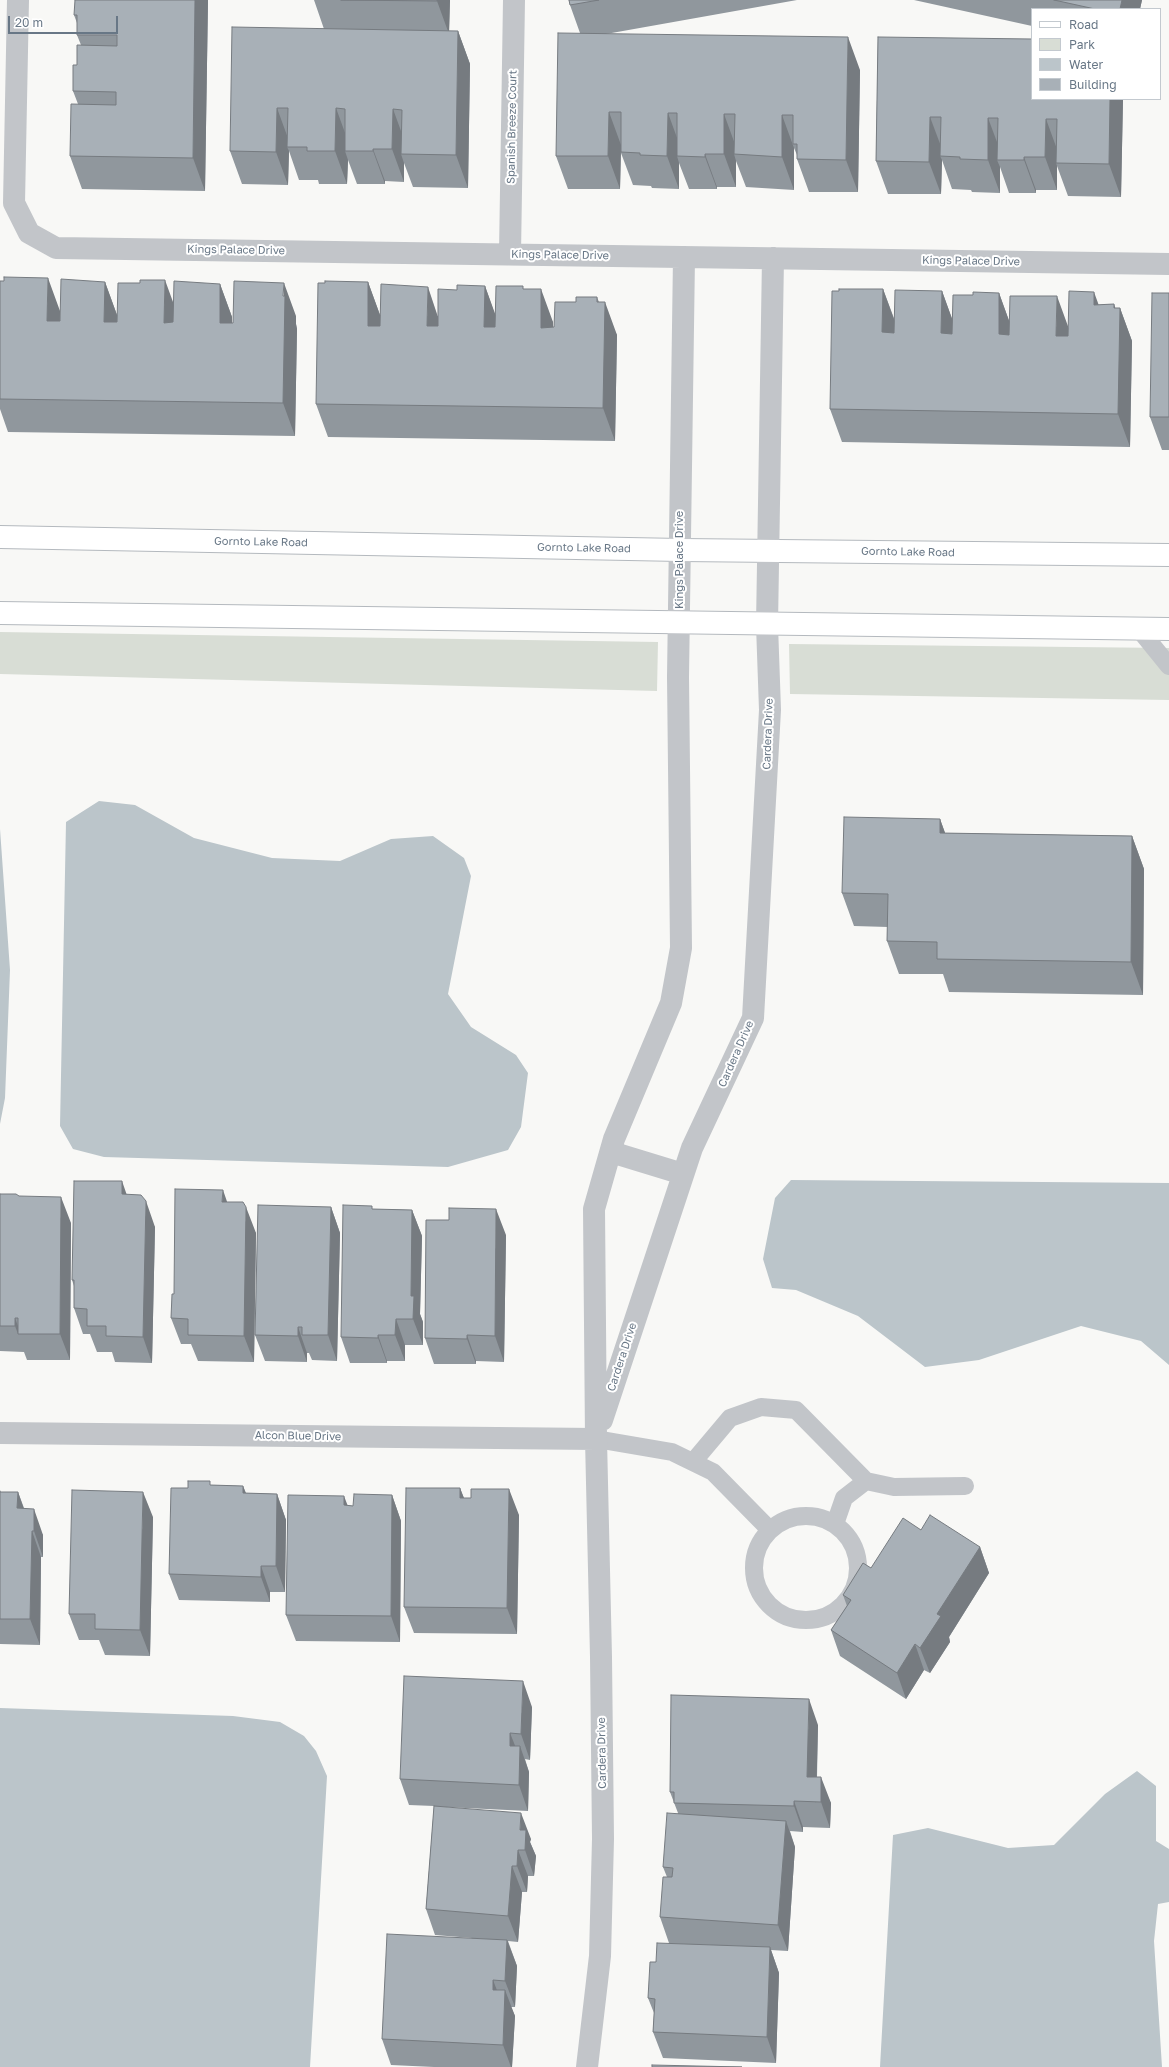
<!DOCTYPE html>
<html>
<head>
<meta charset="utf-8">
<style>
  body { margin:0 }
  #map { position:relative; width:1169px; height:2067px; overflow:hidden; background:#f8f8f6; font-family:"Golos Text",sans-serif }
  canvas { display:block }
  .legend { position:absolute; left:1031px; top:8px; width:130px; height:92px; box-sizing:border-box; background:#fff; border:1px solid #c3c9cf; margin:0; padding:5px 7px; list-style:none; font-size:12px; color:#687786 }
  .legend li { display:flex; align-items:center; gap:8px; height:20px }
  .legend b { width:20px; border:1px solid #c3c9cf }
  .scale { position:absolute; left:8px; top:16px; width:110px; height:18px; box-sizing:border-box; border:2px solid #687786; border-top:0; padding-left:5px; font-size:12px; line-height:14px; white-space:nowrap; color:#687786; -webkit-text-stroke:3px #fff; paint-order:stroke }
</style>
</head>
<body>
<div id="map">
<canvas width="1169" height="2067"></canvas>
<ul class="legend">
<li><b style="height:5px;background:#fff"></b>Road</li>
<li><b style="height:11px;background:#d8ddd5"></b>Park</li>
<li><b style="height:11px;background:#bbc5ca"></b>Water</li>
<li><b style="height:11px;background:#a8b0b7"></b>Building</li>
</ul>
<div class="scale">20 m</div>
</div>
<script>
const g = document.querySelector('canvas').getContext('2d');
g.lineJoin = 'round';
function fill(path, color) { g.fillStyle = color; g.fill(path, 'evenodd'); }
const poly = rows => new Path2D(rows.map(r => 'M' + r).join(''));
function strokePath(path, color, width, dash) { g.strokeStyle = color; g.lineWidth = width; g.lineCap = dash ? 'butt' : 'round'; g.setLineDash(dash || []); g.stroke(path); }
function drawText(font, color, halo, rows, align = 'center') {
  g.font = font + ' "Golos Text",sans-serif'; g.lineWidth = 4; g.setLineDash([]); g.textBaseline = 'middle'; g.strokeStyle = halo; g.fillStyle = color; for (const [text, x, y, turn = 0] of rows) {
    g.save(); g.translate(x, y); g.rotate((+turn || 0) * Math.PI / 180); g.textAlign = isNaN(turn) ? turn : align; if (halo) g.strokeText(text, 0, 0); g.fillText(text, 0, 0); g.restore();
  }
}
fill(poly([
  [0,632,658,642,657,691,0,674],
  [789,644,1169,648,1169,700,790,694]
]), '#d8ddd5');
fill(poly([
  [99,801,135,805,194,838,272,858,340,861,391,839,433,836,464,858,471,876,448,994,471,1027,516,1055,528,1073,521,1127,508,1150,448,1167,104,1157,73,1149,60,1126,66,822],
  [0,829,10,970,5,1098,0,1124],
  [791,1180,1169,1183,1169,1365,1141,1341,1081,1326,979,1360,925,1367,858,1316,796,1290,772,1288,763,1259,775,1198],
  [0,1708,233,1716,280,1722,304,1736,316,1751,327,1776,310,2067,0,2067],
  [1137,1771,1156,1786,1156,1841,1169,1849,1169,1902,1158,1904,1154,1941,1162,2067,880,2067,893,1835,928,1828,1008,1848,1054,1845,1105,1794]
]), '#bbc5ca');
const secondary = poly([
  [0,537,681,550,1169,555],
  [0,613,1169,629]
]);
strokePath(secondary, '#b4b9be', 24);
strokePath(poly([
  [1139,629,1169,666],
  [596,1439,672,1452,713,1472,770,1530],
  [693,1462,730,1418,761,1407,796,1410,866,1481,894,1487,965,1486],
  '754 1568a52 52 0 1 1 104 0a52 52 0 1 1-104 0Z',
  [835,1524,844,1498,866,1481]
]), '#c2c5c9', 18);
strokePath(poly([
  [18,0,14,203,29,233,56,248,1169,264],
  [510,254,514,0],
  [611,1152,683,1174],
  [602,1420,692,1148,753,1018,770,710,767,625,773,258],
  [0,1433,596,1439],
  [587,2067,600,1956,603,1839,601,1657,596,1439,594,1209,614,1139,671,1003,681,948,678,677,684,257]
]), '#c2c5c9', 22);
strokePath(secondary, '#fff', 22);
fill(poly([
  [208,0,205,191,82,189,70,156,78,104,73,91,81,45,77,35,77,23,74,15],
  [314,0,450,0,449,31,458,31,470,64,468,188,413,187,404,163,404,182,385,181,385,184,357,184,348,160,347,184,319,184,318,180,299,180,289,151,288,185,242,184,230,151,324,29],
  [569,0,797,0,606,34,860,70,858,192,809,192,797,159,797,155,794,148,794,190,746,187,736,161,736,187,717,187,717,189,689,189,679,163,679,189,652,188,651,186,633,185,621,153,620,189,568,189,556,156,580,33,570,5],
  [914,0,1142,0,1140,9,1032,9,1032,26],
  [878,37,1032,99,1123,99,1121,197,1068,196,1057,166,1057,190,1036,190,1036,193,1009,193,1000,167,1000,193,972,192,971,190,952,189,942,160,941,194,888,194,876,161],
  [0,281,60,311,60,321,105,282,117,315,174,304,220,284,232,317,232,323,296,316,296,324,297,329,295,436,8,432,0,409],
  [368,282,380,315,438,316,457,290,485,286,495,315,524,289,553,322,553,327,554,327,599,302,617,335,615,441,328,437,316,404],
  [883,289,895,321,942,291,952,319,973,295,999,293,1009,321,1068,328,1099,305,1114,304,1115,308,1120,308,1132,341,1130,447,842,442,830,409,839,291],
  [1169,293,1169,450,1162,450,1150,417],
  [940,819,945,833,1132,836,1144,869,1143,995,949,992,943,974,899,974,887,941,888,927,854,926,842,893],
  [0,1194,19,1196,71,1223,70,1360,27,1360,24,1352,0,1351],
  [127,1194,155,1227,152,1363,115,1362,112,1352,97,1352,90,1334,83,1334,74,1308,74,1286,72,1280],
  [228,1202,256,1233,254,1362,198,1361,191,1344,181,1344,171,1318,174,1294],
  [331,1207,340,1233,337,1361,312,1360,309,1353,307,1353,307,1362,265,1361,255,1335],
  [373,1209,412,1210,422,1236,420,1314,423,1322,423,1345,405,1345,405,1361,387,1361,387,1363,350,1363,341,1337],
  [506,1235,504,1362,476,1361,476,1364,434,1364,425,1338],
  [211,1485,243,1486,246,1493,277,1494,286,1520,285,1592,270,1592,270,1602,179,1600,169,1574,188,1488],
  [460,1488,464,1498,471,1498,519,1515,517,1634,414,1633,404,1607],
  [0,1490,1,1492,18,1492,24,1508,43,1535,43,1557,41,1557,40,1645,0,1644],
  [392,1495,401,1521,400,1642,296,1641,286,1615,348,1505,353,1506],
  [153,1517,150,1656,105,1655,99,1640,79,1640,69,1614],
  [921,1530,980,1547,989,1573,949,1637,950,1642,930,1673,924,1670,906,1699,840,1656,831,1630,847,1606,843,1595,871,1568],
  [532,1707,530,1760,525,1759,529,1772,528,1811,445,1807,531,1839,530,1842,536,1856,534,1876,528,1876,527,1892,522,1892,518,1942,508,1941,517,1966,515,2007,511,2007,515,2016,512,2067,434,2067,391,2065,382,2039,472,1938,435,1935,426,1909,434,1806,409,1805,400,1779],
  [818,1725,817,1777,831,1803,830,1828,803,1827,803,1832,790,1831,795,1847,788,1951,771,1950,779,1973,776,2063,663,2058,653,2032,654,2013,648,1998,656,1962,669,1943,660,1917,667,1877,663,1867,678,1813,670,1792]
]), '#90979d');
fill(poly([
  [195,0,208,0,205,191,193,158],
  [437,0,450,0,449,34,437,1],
  [1122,0,1142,0,1140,9,1120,9],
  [458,31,470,64,468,188,456,155],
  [848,37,860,70,858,192,846,160],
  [1110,99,1123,99,1121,197,1109,164],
  [277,108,289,141,287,147,289,151,288,185,276,152],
  [336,108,348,141,345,151,348,160,347,184,335,151],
  [393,109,405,142,401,154,404,163,404,182,392,149],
  [609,112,621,145,620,189,608,156],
  [668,113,680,146,677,156,679,163,679,189,667,156],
  [724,114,736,147,734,154,736,161,736,187,724,154],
  [782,115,794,148,794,190,782,157],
  [930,117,942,149,940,156,942,160,941,194,929,162],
  [988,118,1000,150,997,160,1000,167,1000,193,988,160],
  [1046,119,1058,152,1056,163,1057,166,1057,190,1045,157],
  [373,149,385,181,385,184,373,151],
  [705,154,717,187,717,189,705,157],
  [1024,157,1036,190,1036,193,1024,160],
  [48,278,60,311,59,353,47,321],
  [165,280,177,313,176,355,164,323],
  [105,282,117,315,116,354,104,322],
  [368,282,380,315,380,358,368,326],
  [284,283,296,316,296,324,297,329,295,436,283,403],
  [220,284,232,317,232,356,220,323],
  [485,286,497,319,496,359,484,327],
  [428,287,439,320,439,358,427,326],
  [541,289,553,322,553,360,541,328],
  [883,289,895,322,894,365,882,332],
  [942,291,954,324,953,366,941,333],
  [1094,292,1106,325,1094,305],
  [999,293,1011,326,1011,367,999,334],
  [1057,296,1069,329,1068,369,1056,336],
  [597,297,604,316,605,302,617,335,615,441,603,408],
  [1114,304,1120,322,1120,308,1132,341,1130,447,1118,414],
  [940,819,952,852,940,833],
  [1132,836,1144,869,1143,995,1131,962],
  [122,1181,131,1207,122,1194],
  [223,1190,232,1216,222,1202],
  [61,1197,71,1223,70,1360,60,1334],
  [146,1201,155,1227,152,1363,143,1337],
  [246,1207,256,1233,254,1362,244,1336],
  [331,1207,340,1233,337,1361,328,1335],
  [496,1209,506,1235,504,1362,495,1336],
  [412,1210,422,1236,420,1314,423,1322,423,1345,413,1319,411,1296],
  [15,1318,21,1334,18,1334,15,1326],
  [396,1319,405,1345,405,1361,395,1335],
  [298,1327,307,1353,307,1362,298,1336],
  [378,1335,387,1361,387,1363,378,1338],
  [467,1335,476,1361,476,1364,467,1339],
  [243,1486,253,1512,243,1493],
  [460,1488,470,1514,460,1498],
  [509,1489,519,1515,517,1634,507,1608],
  [18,1492,27,1518,17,1508],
  [143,1492,153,1517,150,1656,140,1630],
  [277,1494,286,1520,285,1592,276,1566],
  [392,1495,401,1521,400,1642,391,1616],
  [344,1496,354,1522,344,1505],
  [34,1509,43,1535,43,1557,34,1531],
  [32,1531,41,1557,40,1645,30,1619],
  [980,1547,989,1573,949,1637,950,1642,930,1673,920,1648,937,1614],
  [261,1566,270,1592,270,1602,261,1577],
  [915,1644,924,1670,906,1699,897,1673],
  [523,1681,532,1707,530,1760,521,1734],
  [809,1699,818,1725,816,1803,807,1777],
  [510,1733,520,1758,520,1746,529,1772,528,1811,519,1785,510,1746],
  [821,1777,831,1803,830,1828,821,1802],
  [794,1801,803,1827,803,1832,794,1806],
  [521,1813,531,1839,530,1842,536,1856,534,1876,525,1850,520,1830],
  [786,1821,795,1847,788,1951,778,1925],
  [518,1850,528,1876,527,1892,517,1866],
  [512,1866,522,1892,518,1942,508,1916],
  [507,1940,517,1966,515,2007,505,1981],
  [770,1947,779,1973,776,2063,767,2037],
  [493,1980,503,2006,493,1990],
  [505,1990,515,2016,512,2067,511,2067,503,2045]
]), '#767b80');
const building = poly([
  [75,0,195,0,193,158,70,156,71,104,116,105,116,92,73,91,73,65,77,65,77,45,117,46,117,35,77,35,77,15,74,15,75,0],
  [341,0,437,0,437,1,341,0],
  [569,0,599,0,570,5,569,0],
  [1054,0,1122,0,1120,9,1095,9,1054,0],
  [232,27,458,31,456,155,401,154,402,110,393,109,392,149,373,149,373,151,345,151,345,109,336,108,335,151,307,151,307,147,287,147,288,108,277,108,276,152,230,151,232,27],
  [558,33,848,37,846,160,797,159,797,144,793,144,793,115,782,115,782,157,734,154,735,114,724,114,724,154,705,154,705,157,677,156,677,113,668,113,667,156,640,155,640,153,621,152,621,112,609,112,608,156,556,156,558,33],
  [878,37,1032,39,1032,99,1110,99,1109,164,1056,163,1057,119,1046,119,1045,157,1024,157,1024,160,997,160,998,118,988,118,988,160,960,159,960,157,940,156,941,117,930,117,929,162,876,161,878,37],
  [4,277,48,278,47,321,60,321,61,279,105,282,104,322,117,322,118,283,140,283,140,280,165,280,164,323,173,322,174,281,220,284,220,323,233,323,234,281,284,283,283,296,285,296,283,403,0,399,0,281,4,281,4,277],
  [325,281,368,282,368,326,380,326,381,284,428,287,427,326,438,326,438,289,457,290,457,285,485,286,484,327,495,327,496,286,523,286,523,289,541,289,541,328,554,327,555,302,576,302,576,297,597,297,597,302,605,302,603,408,316,404,318,283,325,283,325,281],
  [839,289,883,289,882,332,894,333,895,290,942,291,941,333,952,334,953,295,973,295,973,292,999,293,999,334,1009,335,1010,296,1057,296,1056,336,1068,336,1069,291,1094,292,1094,305,1114,304,1114,308,1120,308,1118,414,830,409,832,291,839,291,839,289],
  [1152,293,1169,293,1169,417,1150,417,1152,293],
  [844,817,940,819,940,833,1132,836,1131,962,937,959,937,942,887,941,888,894,842,893,844,817],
  [74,1181,122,1181,122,1194,141,1195,146,1201,143,1337,106,1336,106,1326,87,1326,87,1309,74,1308,74,1280,72,1280,74,1181],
  [175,1189,223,1190,222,1202,243,1202,246,1207,244,1336,188,1335,188,1319,171,1318,172,1294,174,1294,175,1189],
  [0,1194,16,1194,19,1196,61,1197,60,1334,18,1334,18,1318,15,1318,15,1326,0,1326,0,1194],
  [258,1205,331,1207,328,1335,302,1335,302,1327,298,1327,298,1336,255,1335,258,1205],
  [343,1205,372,1206,372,1209,412,1210,411,1296,414,1296,413,1319,396,1319,395,1335,378,1335,378,1338,341,1337,343,1205],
  [449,1208,496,1209,495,1336,467,1335,467,1339,425,1338,426,1220,449,1220,449,1208],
  [188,1481,210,1481,210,1485,243,1486,243,1493,277,1494,276,1566,261,1566,261,1577,169,1574,171,1488,188,1488,188,1481],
  [406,1488,460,1488,460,1498,471,1498,471,1489,509,1489,507,1608,404,1607,406,1488],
  [72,1490,143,1492,140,1630,95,1629,95,1614,69,1614,72,1490],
  [0,1492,18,1492,17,1508,34,1509,34,1531,32,1531,30,1619,0,1619,0,1492],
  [354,1494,392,1495,391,1616,286,1615,288,1495,344,1496,344,1505,353,1506,354,1494],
  [930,1515,980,1547,937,1614,941,1616,920,1648,915,1644,897,1673,831,1630,851,1600,843,1595,863,1563,871,1568,903,1518,921,1530,930,1515],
  [404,1676,523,1681,521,1734,510,1733,510,1746,520,1746,519,1785,400,1779,404,1676],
  [671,1695,809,1699,807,1777,821,1777,821,1802,794,1801,794,1806,674,1803,674,1792,670,1792,671,1695],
  [434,1806,521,1813,520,1830,526,1830,525,1850,518,1850,517,1866,512,1866,508,1916,426,1909,434,1806],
  [667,1813,786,1821,778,1925,660,1917,663,1877,672,1877,673,1868,663,1867,667,1813],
  [387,1934,507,1940,505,1981,493,1980,493,1990,505,1990,503,2045,382,2039,387,1934],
  [657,1943,770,1947,767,2037,653,2032,655,1999,648,1998,650,1962,656,1962,657,1943],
  [652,2065,742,2067,652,2067,652,2065]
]);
fill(building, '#a8b0b7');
strokePath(building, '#767b80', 1);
drawText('11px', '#687786', '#fff', [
  ["Spanish Breeze Court",512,127,-89],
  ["Kings Palace Drive",236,250,1],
  ["Kings Palace Drive",560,255,1],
  ["Kings Palace Drive",971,261,1],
  ["Gornto Lake Road",261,542,1],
  ["Gornto Lake Road",584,548,1],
  ["Gornto Lake Road",908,552,1],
  ["Kings Palace Drive",680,560,-90],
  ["Cardera Drive",768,734,-88],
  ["Cardera Drive",736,1054,-66],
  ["Cardera Drive",622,1357,-72],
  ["Alcon Blue Drive",298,1436,1],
  ["Cardera Drive",602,1753,-91]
]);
</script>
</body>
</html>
